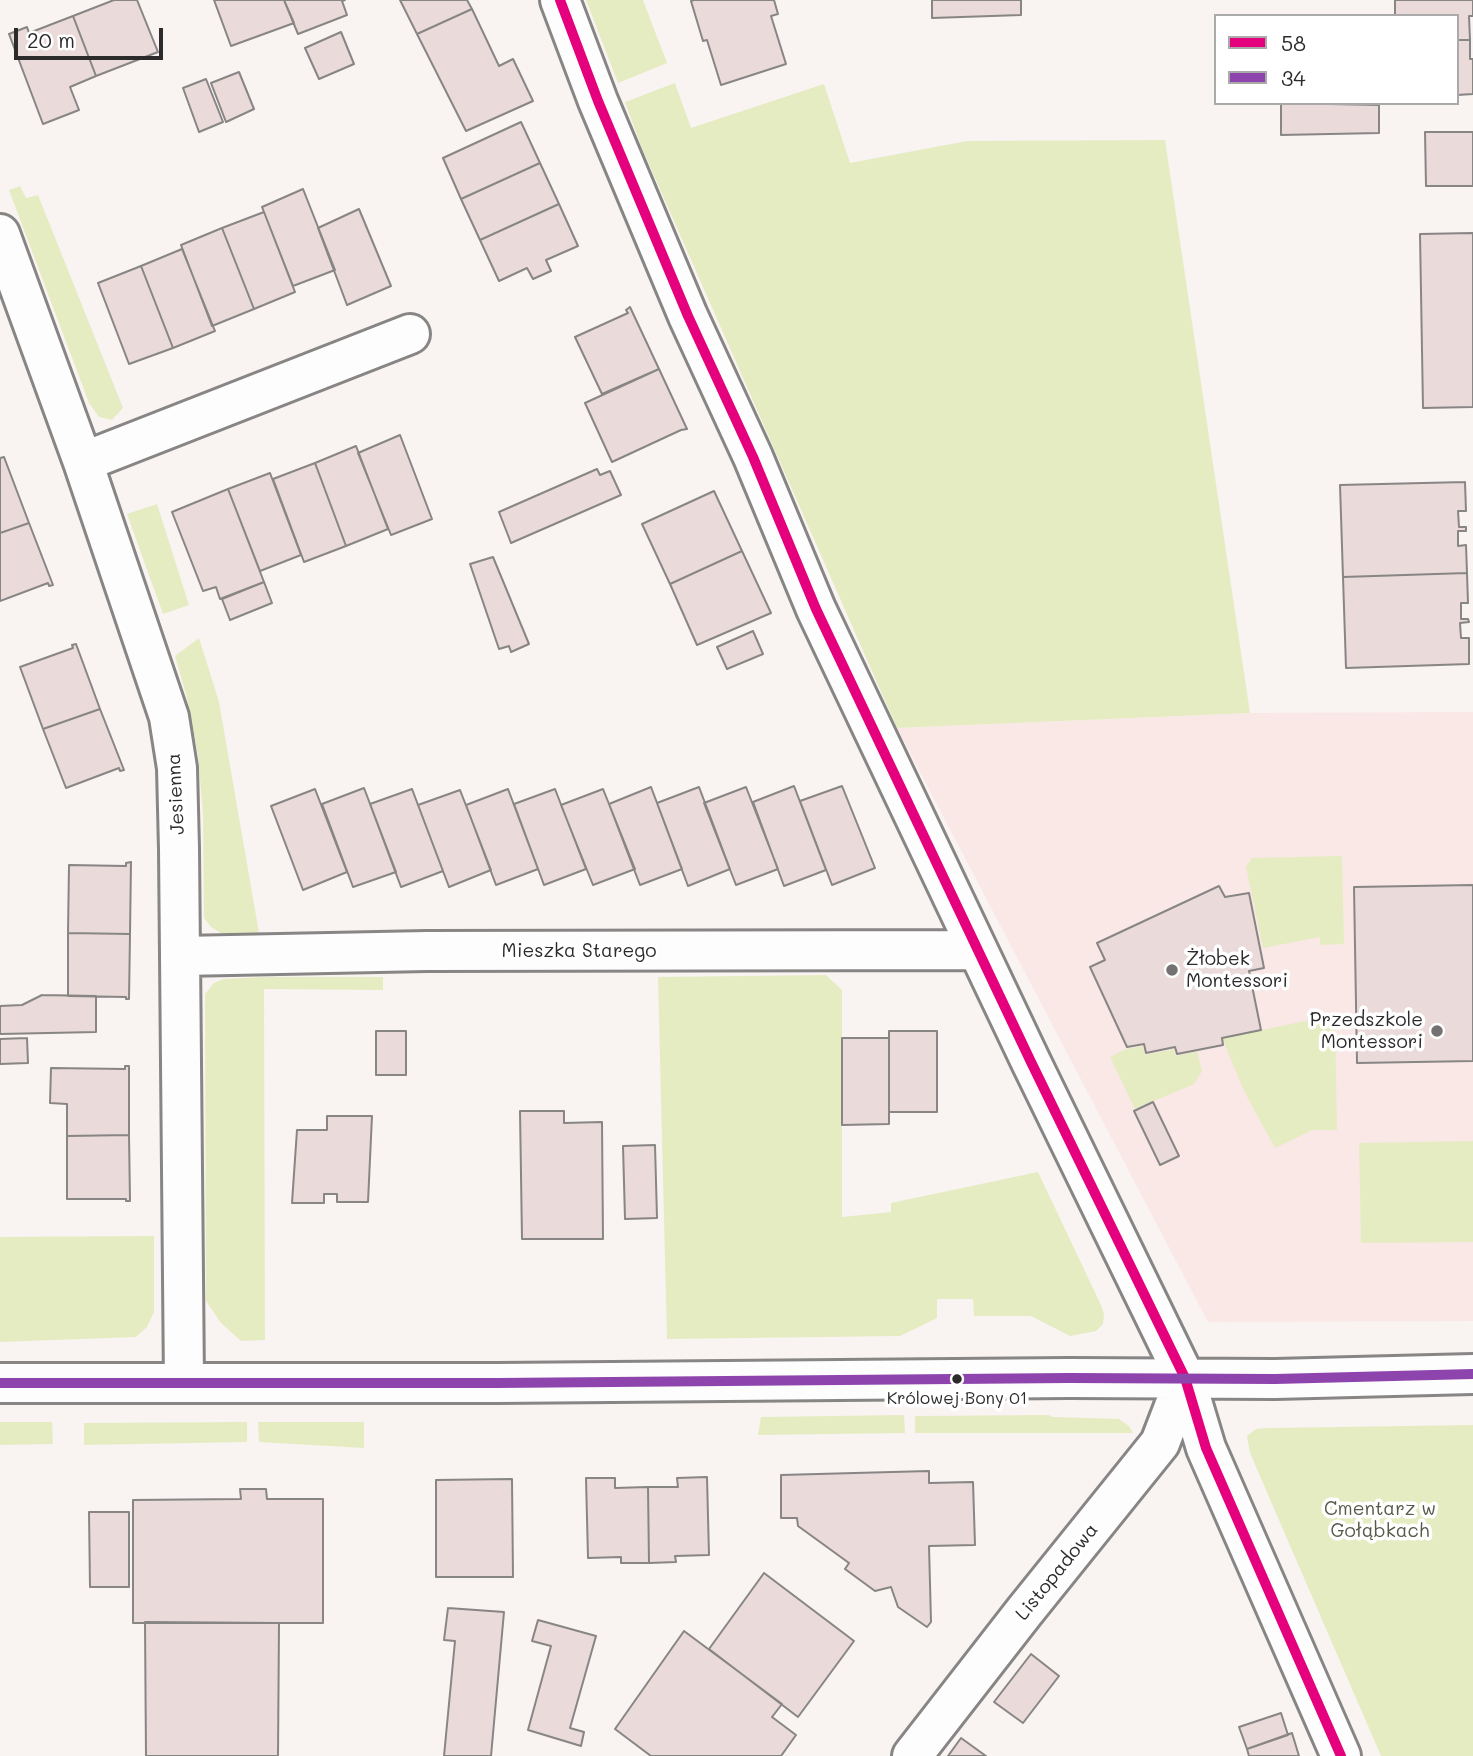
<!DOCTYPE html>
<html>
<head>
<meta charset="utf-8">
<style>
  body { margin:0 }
  #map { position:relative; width:1473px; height:1756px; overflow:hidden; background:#f9f3f2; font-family:Mali,sans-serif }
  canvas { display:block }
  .legend { position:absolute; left:1214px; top:14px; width:245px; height:91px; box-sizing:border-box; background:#fff; border:2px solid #aaa; margin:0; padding:9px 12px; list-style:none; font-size:21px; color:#2b2b2b }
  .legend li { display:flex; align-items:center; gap:14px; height:35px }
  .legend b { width:35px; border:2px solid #aaa }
  .scale { position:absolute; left:14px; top:28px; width:149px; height:32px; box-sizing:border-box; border:4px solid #2b2b2b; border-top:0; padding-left:9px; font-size:21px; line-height:24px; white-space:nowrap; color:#2b2b2b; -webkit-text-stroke:5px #fff; paint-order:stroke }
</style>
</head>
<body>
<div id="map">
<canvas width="1473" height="1756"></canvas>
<ul class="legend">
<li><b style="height:9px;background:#e5007d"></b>58</li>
<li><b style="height:9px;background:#8e44ad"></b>34</li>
</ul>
<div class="scale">20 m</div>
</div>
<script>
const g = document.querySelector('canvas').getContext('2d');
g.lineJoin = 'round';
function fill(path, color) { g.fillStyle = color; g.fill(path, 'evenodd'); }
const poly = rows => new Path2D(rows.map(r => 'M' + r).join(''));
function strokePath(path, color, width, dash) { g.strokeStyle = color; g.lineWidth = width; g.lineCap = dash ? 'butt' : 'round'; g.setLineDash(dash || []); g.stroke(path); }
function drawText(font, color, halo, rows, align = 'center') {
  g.font = font + ' Mali,sans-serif'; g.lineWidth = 7; g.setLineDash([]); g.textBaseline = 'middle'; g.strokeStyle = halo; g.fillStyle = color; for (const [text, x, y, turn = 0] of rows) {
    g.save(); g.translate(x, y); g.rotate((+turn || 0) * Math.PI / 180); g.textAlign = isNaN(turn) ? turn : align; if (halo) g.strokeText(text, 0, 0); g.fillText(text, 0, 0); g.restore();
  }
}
fill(poly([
  [1473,712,1473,1321,1208,1322,897,728,1250,713]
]), '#f9e8e6');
fill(poly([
  [586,0,643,0,667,63,618,83],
  [675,83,691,128,824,84,850,163,967,141,1165,140,1250,713,897,728,641,146,625,102],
  [20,186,26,198,38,195,123,408,112,420,99,417,89,403,9,190],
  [157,504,189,605,163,614,127,514],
  [199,638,219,702,259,933,221,933,211,927,204,918,203,814,198,755,187,698,175,656],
  [1342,856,1344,944,1320,945,1320,937,1263,948,1246,867,1252,858],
  [826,975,842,990,842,1217,891,1212,891,1203,1038,1172,1100,1303,1104,1314,1103,1324,1096,1331,1070,1336,1031,1316,974,1316,973,1299,937,1299,937,1318,900,1336,667,1339,658,977],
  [264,977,383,977,383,990,264,989,265,1340,241,1341,221,1323,206,1301,205,994,214,983,224,979],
  [1335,1015,1337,1130,1313,1130,1275,1148,1244,1091,1222,1038],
  [1143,1046,1145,1055,1174,1049,1176,1056,1197,1051,1202,1071,1194,1084,1135,1109,1110,1057,1126,1049],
  [1473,1141,1473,1242,1361,1243,1359,1143],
  [154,1236,154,1312,147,1327,136,1337,0,1342,0,1237],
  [904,1415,905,1433,758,1435,761,1417],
  [1048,1415,1053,1417,1119,1419,1129,1426,1133,1433,915,1433,915,1416],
  [0,1422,52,1422,53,1444,0,1445],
  [247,1422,247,1442,84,1445,84,1423],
  [258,1422,364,1422,364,1448,259,1442],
  [1473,1425,1473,1756,1381,1756,1250,1453,1247,1436,1256,1429,1269,1428]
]), '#e6ecc2');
const building = poly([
  [114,0,137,0,158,52,96,76,73,16,114,0],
  [214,0,284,0,294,23,231,46,214,0],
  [284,0,345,0,342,1,347,15,298,34,284,0],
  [400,0,467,0,472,9,417,34,400,0],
  [694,0,774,0,778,14,771,16,786,64,721,85,707,40,703,41,691,1,694,0],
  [932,0,1021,0,1021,15,932,18,932,0],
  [1395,0,1473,0,1473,16,1469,16,1470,40,1457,40,1457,16,1395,16,1395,0],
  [472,9,499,66,513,59,533,101,466,131,417,34,472,9],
  [73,16,96,76,70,87,79,110,43,124,9,34,27,27,29,33,73,16],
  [341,32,354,64,319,79,305,48,341,32],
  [1457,40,1470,40,1470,59,1473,59,1473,94,1457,95,1457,40],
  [239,72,254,109,226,122,211,83,239,72],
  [206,79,223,122,199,132,183,88,206,79],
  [1281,103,1379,105,1379,133,1281,135,1281,103],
  [521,122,540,163,461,199,443,158,521,122],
  [1425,132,1473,132,1473,186,1426,186,1425,132],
  [540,163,559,204,480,240,461,199,540,163],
  [303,189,335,270,293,286,262,207,303,189],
  [559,204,578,246,546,260,551,271,533,279,527,268,499,281,480,240,559,204],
  [359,209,391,286,347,305,318,228,359,209],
  [264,212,295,292,254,309,222,228,264,212],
  [222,228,254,309,212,326,181,245,222,228],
  [1473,233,1473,407,1423,408,1420,234,1473,233],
  [182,249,215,331,173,348,141,266,182,249],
  [141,266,173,348,129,364,98,283,141,266],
  [630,307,659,369,602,394,575,337,628,313,626,310,630,307],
  [659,369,687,429,681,430,612,462,585,403,659,369],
  [400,435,432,519,391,535,358,453,400,435],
  [356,446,388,529,346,546,315,463,356,446],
  [4,457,29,523,0,533,0,458,4,457],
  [315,463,346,546,304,562,273,479,315,463],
  [597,469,600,475,610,471,621,495,511,543,499,512,597,469],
  [270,473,301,555,260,571,228,489,270,473],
  [1465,482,1466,511,1458,511,1459,527,1466,527,1466,531,1458,531,1458,546,1466,545,1467,573,1343,577,1340,485,1465,482],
  [228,489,264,582,220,599,216,587,203,591,172,512,228,489],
  [714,491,742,551,670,584,642,524,714,491],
  [29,523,53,585,49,586,48,583,0,601,0,533,29,523],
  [742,551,771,613,697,645,670,584,742,551],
  [493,557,529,644,511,652,509,646,499,649,470,564,493,557],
  [1467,573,1468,603,1461,603,1461,619,1468,619,1469,622,1460,623,1461,638,1469,638,1469,664,1346,668,1343,577,1467,573],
  [264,582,272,603,230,620,222,599,264,582],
  [753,631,763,654,727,669,717,647,753,631],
  [76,644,100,709,43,729,20,667,73,648,72,645,76,644],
  [100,709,124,770,120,771,119,768,66,788,43,729,100,709],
  [794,786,826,870,784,886,753,802,794,786],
  [842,786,875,868,832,885,800,801,842,786],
  [651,787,682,869,640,885,609,804,651,787],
  [699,787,730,869,688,886,657,803,699,787],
  [746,787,778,869,736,885,704,803,746,787],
  [364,788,396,872,353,887,322,804,364,788],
  [315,789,347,872,303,890,271,806,315,789],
  [412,789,443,871,401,887,370,804,412,789],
  [508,789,538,869,496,885,466,805,508,789],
  [555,789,586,869,544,885,514,804,555,789],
  [603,789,635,869,593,885,561,805,603,789],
  [460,790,491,870,449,887,418,805,460,790],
  [131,862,130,934,68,933,69,865,126,866,126,863,131,862],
  [1473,885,1473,1061,1357,1063,1354,887,1473,885],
  [1219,886,1225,897,1249,893,1264,968,1249,971,1261,1030,1222,1038,1223,1045,1177,1054,1175,1047,1146,1053,1144,1044,1127,1047,1090,967,1105,960,1097,943,1219,886],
  [68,933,130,934,129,999,126,999,126,997,68,996,68,933],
  [42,995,96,996,96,1032,0,1034,0,1006,22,1005,42,995],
  [376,1031,406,1031,406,1075,376,1075,376,1031],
  [889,1031,937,1031,937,1112,889,1112,889,1031],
  [27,1038,28,1063,0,1064,0,1039,27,1038],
  [842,1038,889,1038,889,1124,842,1125,842,1038],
  [125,1066,129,1066,129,1135,67,1136,67,1104,50,1103,51,1068,125,1069,125,1066],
  [1153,1102,1179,1156,1160,1165,1134,1111,1153,1102],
  [520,1111,564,1111,564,1123,602,1122,603,1239,522,1239,520,1111],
  [327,1116,372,1116,368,1202,337,1202,337,1194,324,1194,324,1203,292,1203,297,1130,327,1130,327,1116],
  [129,1135,130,1201,126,1201,126,1199,67,1199,67,1136,129,1135],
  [655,1145,657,1218,625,1219,623,1146,655,1145],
  [929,1471,929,1483,973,1482,975,1545,929,1546,931,1622,927,1627,898,1607,891,1587,875,1591,845,1569,849,1563,798,1526,797,1518,781,1518,781,1475,929,1471],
  [707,1477,709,1555,675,1556,676,1562,649,1563,648,1487,678,1487,677,1478,707,1477],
  [586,1478,615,1478,615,1488,648,1487,649,1563,621,1563,621,1557,588,1558,586,1478],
  [512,1479,513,1577,436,1577,436,1480,512,1479],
  [240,1489,266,1489,267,1499,323,1499,323,1623,133,1623,133,1500,241,1499,240,1489],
  [89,1512,129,1512,129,1587,90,1587,89,1512],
  [764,1573,854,1641,798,1717,709,1649,764,1573],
  [448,1608,504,1612,491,1756,444,1756,455,1641,444,1640,448,1608],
  [538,1620,596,1636,570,1728,584,1732,581,1746,528,1730,551,1646,532,1641,538,1620],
  [145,1622,279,1623,278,1756,146,1756,145,1622],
  [684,1631,782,1704,772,1717,796,1735,781,1756,651,1756,615,1729,684,1631],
  [1031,1654,1059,1676,1023,1723,994,1702,1031,1654],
  [1281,1713,1288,1735,1247,1749,1239,1727,1281,1713],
  [1292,1733,1299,1756,1249,1756,1247,1749,1292,1733],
  [961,1738,986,1756,948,1756,961,1738]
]);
fill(building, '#eadbda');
strokePath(building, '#888585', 2);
const minor = poly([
  [560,0,598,101,688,316,753,457,816,609,1031,1062,1185,1378,1206,1448,1341,1756],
  [0,234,83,462,169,717,177,768,179,849,184,1383],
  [83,462,410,334],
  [182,956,427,951,977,950],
  [0,1383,497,1383,1069,1378,1275,1379,1473,1374],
  [912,1756,1024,1612,1160,1443,1185,1378]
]);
strokePath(minor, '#888585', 44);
strokePath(minor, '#fefdfd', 38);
strokePath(poly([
  [560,0,598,101,688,316,753,457,816,609,1031,1062,1185,1378,1206,1448,1341,1756]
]), '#e5007d', 10);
strokePath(poly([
  [0,1383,497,1383,1069,1378,1275,1379,1473,1374]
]), '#8e44ad', 10);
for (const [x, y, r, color] of [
  [1172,970,7,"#737171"],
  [1437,1031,7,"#737171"],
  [957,1379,6,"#2b2b2b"]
]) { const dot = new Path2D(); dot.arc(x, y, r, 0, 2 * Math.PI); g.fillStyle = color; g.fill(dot); strokePath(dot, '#fff', 2.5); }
drawText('17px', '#2b2b2b', '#fff', [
  ["Królowej Bony 01",957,1399]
]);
drawText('19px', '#2b2b2b', '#fff', [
  ["Jesienna",176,794,-93],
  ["Mieszka Starego",579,951],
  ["Listopadowa",1057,1572,-51]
]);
drawText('19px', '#2b2b2b', '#fff', [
  ["Żłobek",1186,959],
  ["Montessori",1186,981],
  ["Przedszkole",1423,1020,"right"],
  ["Montessori",1423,1042,"right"]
], 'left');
drawText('19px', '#565a47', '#fff', [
  ["Cmentarz w",1380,1509],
  ["Gołąbkach",1380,1531]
]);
</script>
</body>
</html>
